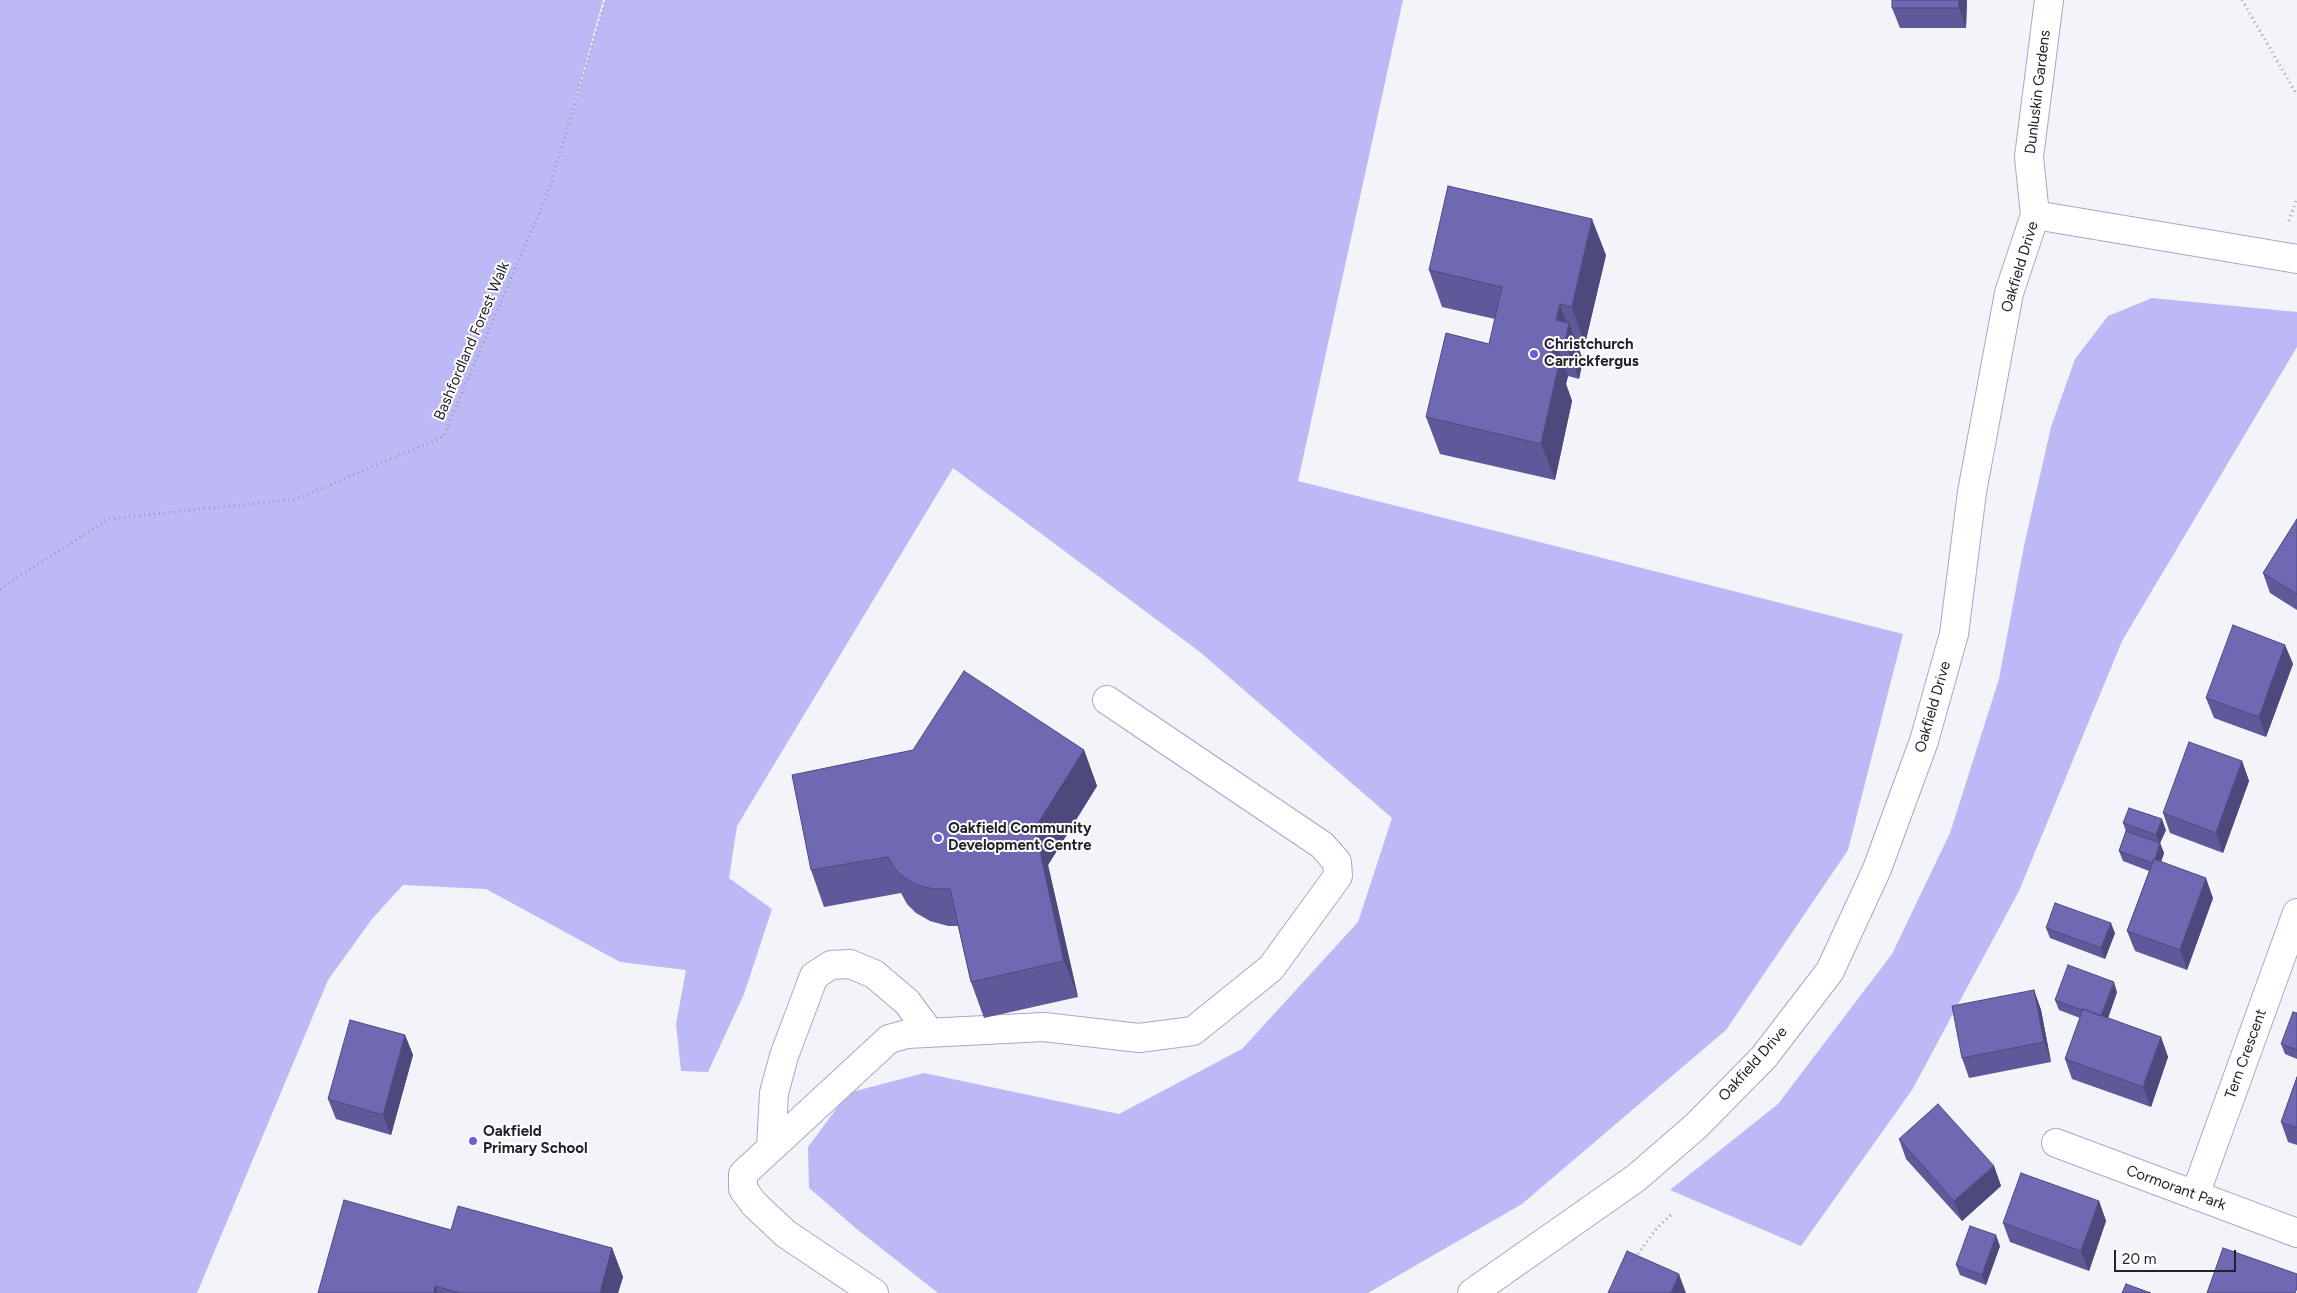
<!DOCTYPE html>
<html>
<head>
<meta charset="utf-8">
<style>
  body { margin:0 }
  #map { position:relative; width:2297px; height:1293px; overflow:hidden; background:#f3f3fa; font-family:Figtree,sans-serif }
  canvas { display:block }
  .scale { position:absolute; left:2114px; top:1250px; width:122px; height:22px; box-sizing:border-box; border:2px solid #22222d; border-top:0; padding-left:6px; font-size:15px; line-height:18px; white-space:nowrap; color:#22222d; -webkit-text-stroke:4px #fff; paint-order:stroke }
</style>
</head>
<body>
<div id="map">
<canvas width="2297" height="1293"></canvas>
<div class="scale">20 m</div>
</div>
<script>
const g = document.querySelector('canvas').getContext('2d');
g.lineJoin = 'round';
function fill(path, color) { g.fillStyle = color; g.fill(path, 'evenodd'); }
const poly = rows => new Path2D(rows.map(r => 'M' + r).join(''));
function strokePath(path, color, width, dash) { g.strokeStyle = color; g.lineWidth = width; g.lineCap = dash ? 'butt' : 'round'; g.setLineDash(dash || []); g.stroke(path); }
function drawText(font, color, halo, rows, align = 'center') {
  g.font = font + ' Figtree,sans-serif'; g.lineWidth = 4; g.setLineDash([]); g.textBaseline = 'middle'; g.strokeStyle = halo; g.fillStyle = color; for (const [text, x, y, turn = 0] of rows) {
    g.save(); g.translate(x, y); g.rotate((+turn || 0) * Math.PI / 180); g.textAlign = isNaN(turn) ? turn : align; if (halo) g.strokeText(text, 0, 0); g.fillText(text, 0, 0); g.restore();
  }
}
fill(poly([
  [0,0,603,0,568,127,605,0,1403,0,1298,481,1903,634,1848,850,1726,1030,1522,1204,1368,1293,938,1293,858,1230,809,1188,808,1147,848,1093,924,1073,1119,1114,1242,1049,1358,922,1392,818,1200,652,953,468,737,826,729,878,772,909,744,994,708,1072,681,1071,676,1024,686,970,620,962,486,889,403,885,372,919,328,980,197,1293,0,1293],
  [2152,298,2297,312,2297,347,2122,641,2019,891,1912,1090,1801,1246,1670,1190,1778,1104,1892,954,1950,833,1999,679,2024,546,2051,427,2075,359,2108,316]
]), '#bcb9f6');
const minor = poly([
  [2035,215,2029,157,2049,0],
  [2056,1143,2297,1233],
  [771,1148,774,1093,784,1056,814,976,831,965,850,964,874,974,907,1002,930,1033],
  [2195,1195,2297,913],
  [874,1293,786,1234,754,1204,743,1189,743,1174,889,1039,907,1034,1044,1027,1139,1038,1193,1031,1271,968,1338,876,1337,862,1322,845,1107,700],
  [1472,1293,1636,1178,1696,1126,1764,1057,1830,971,1877,869,1924,741,1954,634,1972,492,2009,293,2035,215,2297,259]
]);
strokePath(minor, '#a8a7c6', 30);
strokePath(poly([
  [2242,0,2297,95],
  [2289,221,2297,198],
  [0,589,108,519,296,499,443,437,549,190,605,0],
  [1635,1258,1657,1228,1673,1213]
]), '#9c9ca5', 3, [1, 4]);
strokePath(minor, '#fff', 28);
fill(poly([
  [1892,0,1967,0,1966,28,1900,28,1892,8],
  [1606,255,1585,344,1576,342,1583,360,1579,379,1568,376,1566,384,1572,401,1555,480,1440,454,1426,417,1489,344,1495,319,1442,307,1429,270],
  [2297,519,2297,610,2270,593,2263,573],
  [2285,645,2293,664,2266,737,2214,718,2206,698],
  [1084,750,1097,786,1048,865,1078,997,984,1018,971,982,958,926,948,926,930,921,916,913,907,904,901,893,824,907,811,870],
  [2242,761,2249,781,2223,853,2170,833,2163,813],
  [2123,823,2166,830,2160,843,2164,853,2161,862,2213,898,2187,970,2135,951,2127,931,2149,871,2123,861,2119,851,2126,831],
  [2046,928,2115,933,2105,959,2050,938],
  [2034,990,2041,1010,2051,1062,1969,1078,1962,1058],
  [2117,992,2108,1018,2161,1037,2168,1057,2151,1107,2072,1079,2065,1059,2080,1018,2059,1010,2055,1000],
  [2297,1013,2297,1059,2285,1054,2281,1044],
  [405,1035,413,1055,391,1135,336,1119,328,1099],
  [2297,1077,2297,1145,2288,1142,2281,1122],
  [1899,1139,1994,1166,2001,1186,1962,1221,1906,1159],
  [2099,1201,2106,1221,2089,1271,2010,1242,2003,1223],
  [451,1230,612,1248,623,1277,618,1293,318,1293],
  [2000,1246,1986,1285,1960,1275,1956,1265]
]), '#5f599a');
fill(poly([
  [1959,0,1967,0,1966,28,1959,8],
  [1592,219,1606,255,1585,344,1572,307],
  [1560,304,1568,328,1569,323,1583,360,1579,379,1556,320],
  [1555,340,1568,376,1566,384,1572,401,1555,480,1541,444,1550,362],
  [2285,645,2293,664,2266,737,2259,717],
  [1084,750,1097,786,1048,865,1078,997,1064,961,1035,828],
  [2242,761,2249,781,2223,853,2216,833],
  [2162,819,2166,830,2160,843,2164,853,2157,874,2153,864,2160,845,2156,835],
  [2206,878,2213,898,2187,970,2180,950],
  [2111,923,2115,933,2105,959,2101,948],
  [2114,982,2117,992,2105,1027,2101,1017],
  [2034,990,2041,1010,2051,1062,2044,1042],
  [405,1035,413,1055,391,1135,383,1115],
  [2161,1037,2168,1057,2151,1107,2143,1087],
  [1994,1166,2001,1186,1962,1221,1954,1201],
  [2099,1201,2106,1221,2089,1271,2081,1251],
  [1996,1235,2000,1246,1986,1285,1982,1275],
  [612,1248,623,1277,618,1293,600,1293],
  [1679,1274,1686,1293,1671,1293],
  [435,1286,438,1293,434,1293]
]), '#4e497d');
const building = poly([
  [1892,0,1959,0,1959,8,1892,8,1892,0],
  [1448,186,1592,219,1572,307,1560,304,1556,320,1569,323,1565,342,1555,340,1550,362,1559,364,1541,444,1426,417,1446,333,1489,344,1502,287,1429,270,1448,186],
  [2297,519,2297,594,2263,573,2297,519],
  [2233,625,2285,645,2259,717,2206,698,2233,625],
  [964,671,1084,750,1035,828,1064,961,971,982,950,889,934,889,917,885,902,876,894,867,888,857,811,870,792,775,913,750,964,671],
  [2189,742,2242,761,2216,833,2163,813,2189,742],
  [2129,808,2162,819,2156,835,2123,823,2129,808],
  [2126,831,2160,843,2155,859,2154,859,2152,863,2119,851,2126,831],
  [2154,859,2206,878,2180,950,2127,931,2154,859],
  [2055,903,2111,923,2101,948,2046,928,2055,903],
  [2068,965,2114,982,2101,1016,2083,1009,2082,1010,2055,1000,2068,965],
  [2034,990,2044,1042,1962,1058,1952,1006,2034,990],
  [2083,1009,2161,1037,2143,1087,2065,1059,2083,1009],
  [2293,1012,2297,1013,2297,1050,2281,1044,2293,1012],
  [350,1020,405,1035,383,1115,328,1099,350,1020],
  [2297,1077,2297,1128,2281,1122,2297,1077],
  [1938,1104,1994,1166,1954,1201,1899,1139,1938,1104],
  [2021,1173,2099,1201,2081,1251,2003,1223,2021,1173],
  [344,1200,451,1230,458,1206,612,1248,600,1293,460,1293,435,1286,434,1293,318,1293,344,1200],
  [1970,1226,1996,1235,1982,1275,1956,1265,1970,1226],
  [2223,1248,2297,1274,2297,1288,2295,1293,2207,1293,2223,1248],
  [1627,1251,1679,1274,1671,1293,1608,1293,1627,1251],
  [2126,1284,2151,1293,2122,1293,2126,1284]
]);
fill(building, '#6f68b3');
strokePath(building, '#4e497d', 1);
for (const [x, y, r, color] of [
  [1534,354,5,"#6e5bd5"],
  [938,838,5,"#6e5bd5"],
  [473,1141,5,"#6e5bd5"]
]) { const dot = new Path2D(); dot.arc(x, y, r, 0, 2 * Math.PI); g.fillStyle = color; g.fill(dot); strokePath(dot, '#fff', 2); }
drawText('15px', '#22222d', '#fff', [
  ["Dunluskin Gardens",2038,92,-83],
  ["Oakfield Drive",2020,267,-73],
  ["Bashfordland Forest Walk",472,341,-67],
  ["Oakfield Drive",1933,707,-74],
  ["Tern Crescent",2246,1054,-70],
  ["Oakfield Drive",1753,1064,-48],
  ["Cormorant Park",2176,1188,20]
]);
drawText('bold 15px', '#22222d', '#fff', [
  ["Christchurch",1544,345],
  ["Carrickfergus",1544,362],
  ["Oakfield Community",948,829],
  ["Development Centre",948,846],
  ["Oakfield",483,1132],
  ["Primary School",483,1149]
], 'left');
</script>
</body>
</html>
